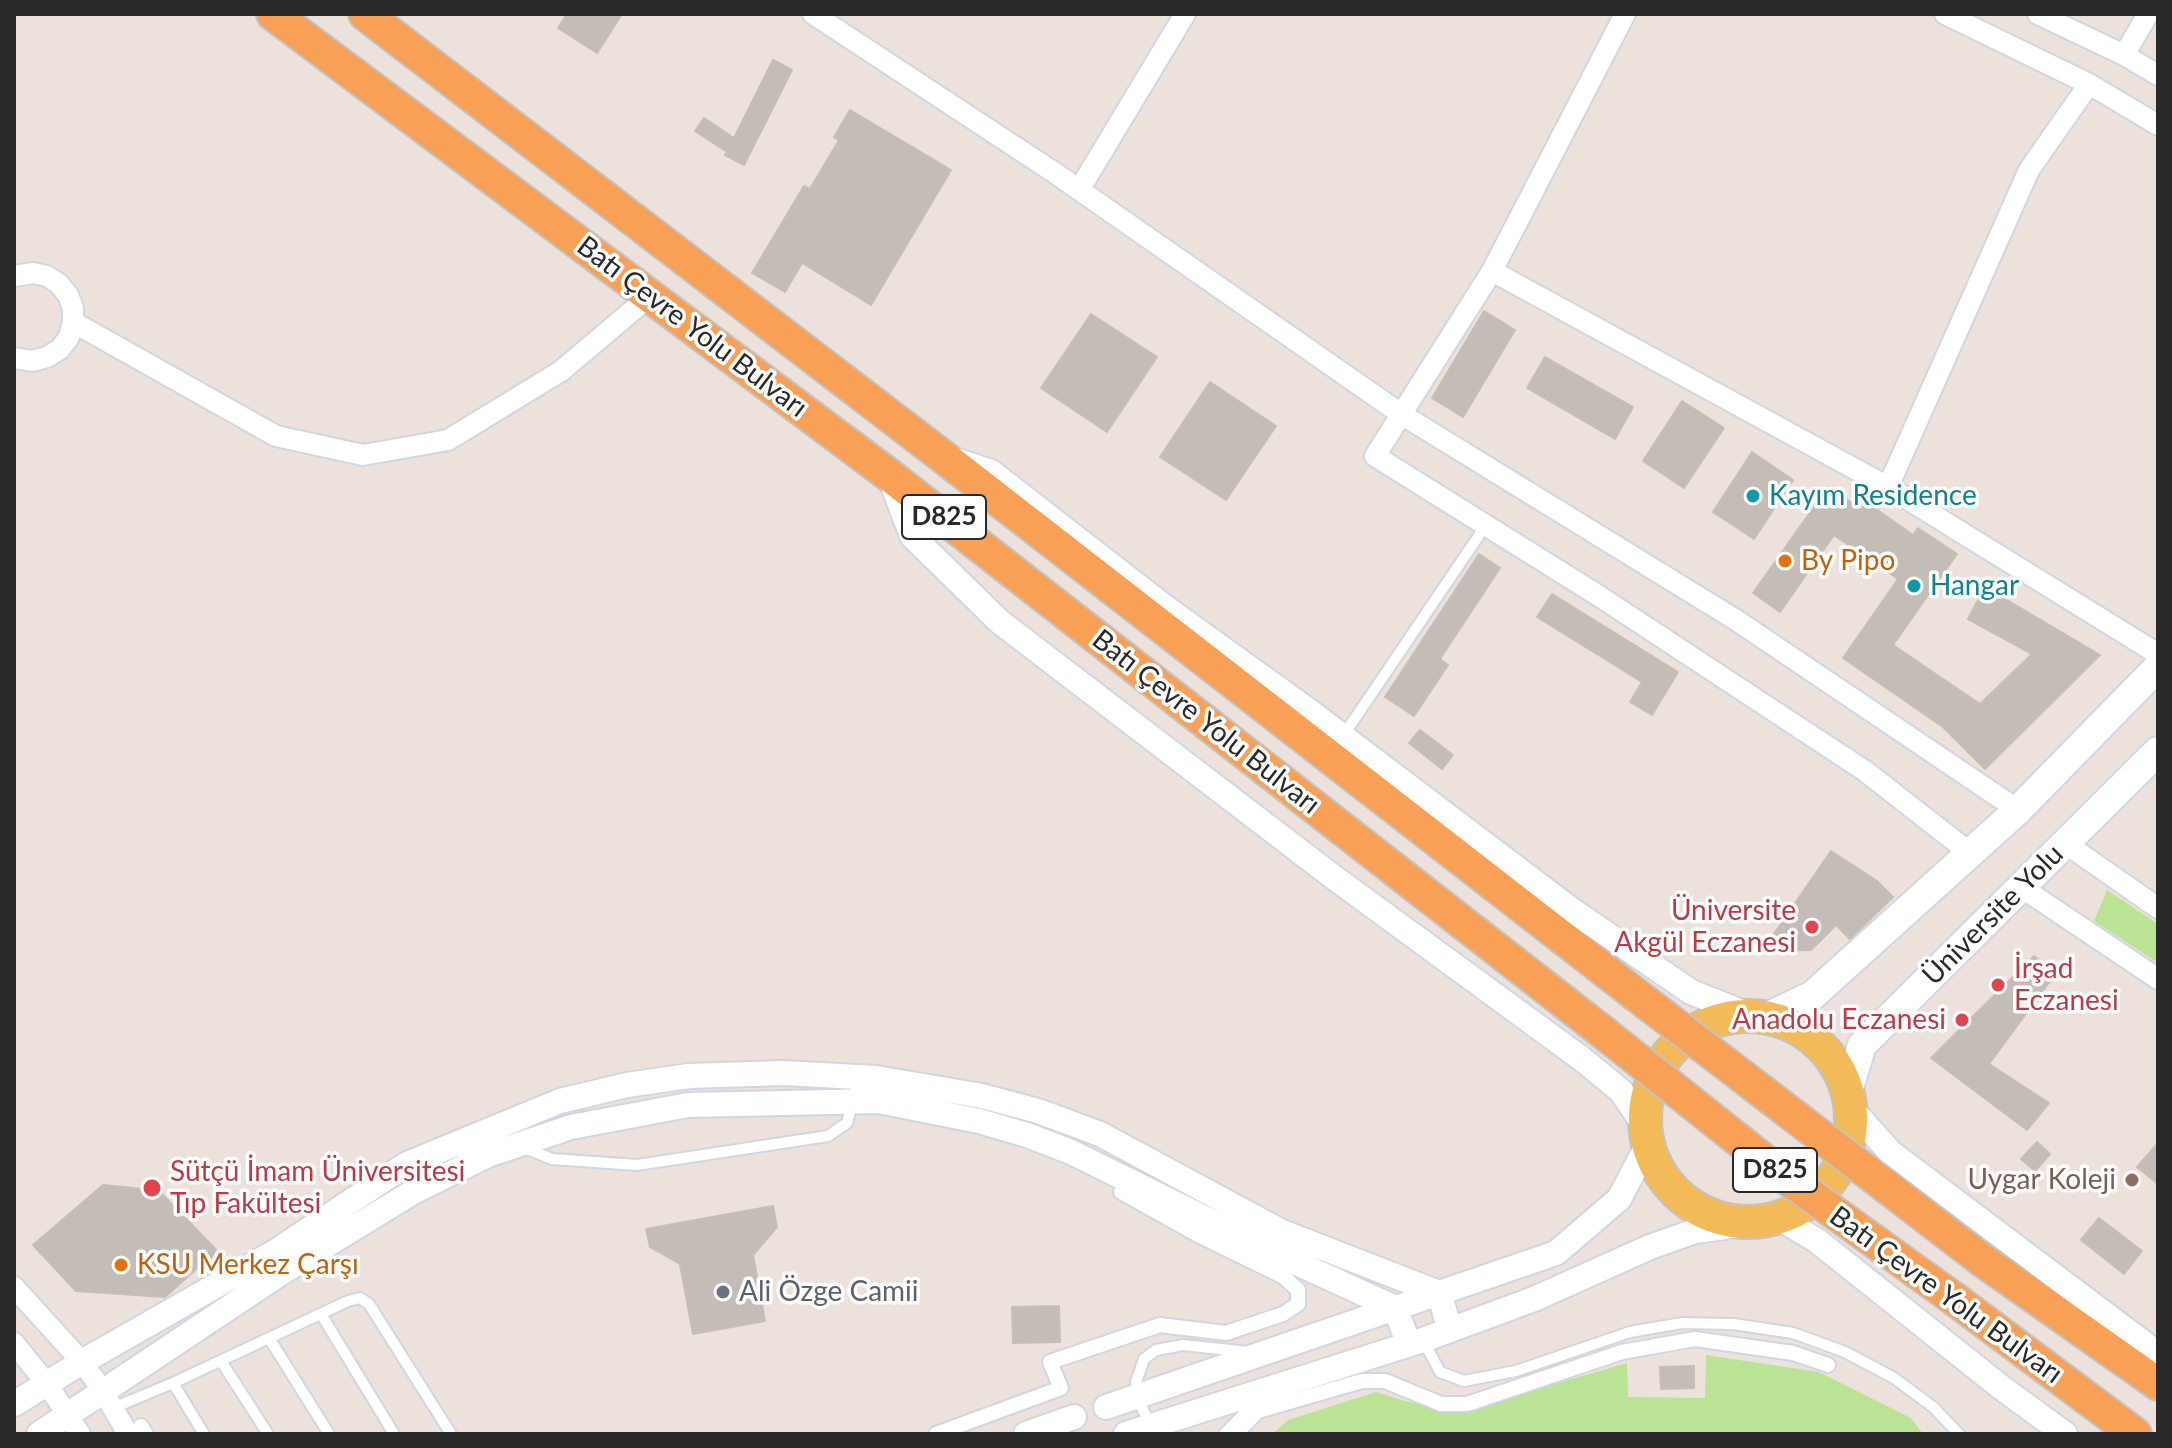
<!DOCTYPE html>
<html>
<head>
<meta charset="utf-8">
<style>
  body { margin:0 }
  #map { position:relative; width:2172px; height:1448px; overflow:hidden; background:#ece2db; font-family:Lato,sans-serif }
  canvas { display:block }
  .frame { position:absolute; inset:0; border:16px solid #292929; pointer-events:none }
</style>
</head>
<body>
<div id="map">
<canvas width="2172" height="1448"></canvas>
<div class="frame"></div>
</div>
<script>
const g = document.querySelector('canvas').getContext('2d');
g.lineJoin = 'round';
function fill(path, color) { g.fillStyle = color; g.fill(path, 'evenodd'); }
const poly = rows => new Path2D(rows.map(r => 'M' + r).join(''));
function strokePath(path, color, width, dash) { g.strokeStyle = color; g.lineWidth = width; g.lineCap = dash ? 'butt' : 'round'; g.setLineDash(dash || []); g.stroke(path); }
function drawText(font, color, halo, rows, align = 'center') {
  g.font = font + ' Lato,sans-serif'; g.lineWidth = 7; g.setLineDash([]); g.textBaseline = 'middle'; g.strokeStyle = halo; g.fillStyle = color; for (const [text, x, y, turn = 0] of rows) {
    g.save(); g.translate(x, y); g.rotate((+turn || 0) * Math.PI / 180); g.textAlign = isNaN(turn) ? turn : align; if (halo) g.strokeText(text, 0, 0); g.fillText(text, 0, 0); g.restore();
  }
}
fill(poly([
  [2107,890,2158,924,2158,963,2094,921],
  [1706,1355,1819,1372,1911,1418,1923,1434,1272,1434,1288,1420,1376,1392,1405,1401,1458,1412,1627,1363,1628,1397,1705,1398]
]), '#bae396');
const building = poly([
  [567,14,622,14,597,53,558,28,567,14],
  [773,60,792,70,744,165,725,155,727,152,695,131,704,118,734,138,773,60],
  [850,110,951,170,871,305,802,263,785,292,752,273,804,186,810,189,839,140,834,137,850,110],
  [1484,311,1515,330,1463,417,1432,398,1484,311],
  [1091,314,1157,357,1107,432,1041,388,1091,314],
  [1545,357,1633,407,1615,439,1527,388,1545,357],
  [1210,382,1276,426,1226,500,1160,457,1210,382],
  [1682,401,1724,428,1684,488,1643,461,1682,401],
  [1752,452,1793,480,1754,539,1713,512,1752,452],
  [1828,487,1861,509,1866,502,1913,535,1918,528,1957,554,1893,645,1980,704,2032,654,1968,619,1985,587,2100,655,1985,769,1943,727,1843,658,1898,579,1834,535,1780,612,1753,593,1828,487],
  [1479,554,1500,568,1440,659,1448,665,1414,716,1385,697,1479,554],
  [1552,594,1678,672,1652,715,1630,702,1642,682,1537,617,1552,594],
  [1420,730,1453,755,1442,769,1409,743,1420,730],
  [1831,851,1877,881,1893,897,1850,939,1836,925,1811,950,1762,951,1831,851],
  [2034,956,2056,973,1989,1064,2049,1103,2027,1130,1931,1058,2034,956],
  [2037,1142,2050,1154,2035,1171,2021,1159,2037,1142],
  [2158,1143,2158,1184,2137,1167,2158,1143],
  [103,1185,144,1189,152,1197,159,1191,228,1262,210,1272,203,1263,165,1297,76,1291,33,1245,103,1185],
  [773,1206,777,1227,753,1255,765,1321,693,1334,680,1264,650,1247,646,1229,773,1206],
  [2099,1218,2142,1251,2124,1274,2081,1240,2099,1218],
  [1059,1306,1060,1342,1013,1343,1012,1307,1059,1306],
  [1694,1366,1694,1388,1661,1389,1660,1367,1694,1366]
]);
fill(building, '#c4bcb7');
strokePath(building, '#c7beb4', 2);
const service = poly([
  [1343,736,1486,525],
  [525,1148,552,1159,637,1165,828,1136,847,1123,859,1077],
  [321,1314,394,1434],
  [269,1338,329,1434],
  [1423,1340,1440,1372,1464,1381,1516,1371,1630,1332,1682,1323,1733,1324,1793,1333,1845,1352,1894,1378,1933,1407,1959,1434],
  [221,1361,268,1434],
  [173,1383,348,1301,360,1298,369,1304,451,1434],
  [113,1408,173,1383,204,1434],
  [1151,1427,1137,1397,1136,1382,1144,1359,1156,1350,1183,1345,1248,1352],
  [1224,1434,1259,1398]
]);
const pedestrian = poly([
  [141,1426,146,1434],
  [936,1434,1061,1388,1050,1362,1160,1325,1226,1333,1283,1314,1298,1304,1298,1290,1284,1277,1196,1234,1121,1192],
  [1235,1434,1258,1411,1362,1381,1385,1381,1441,1404,1467,1404,1622,1352,1695,1339,1793,1353,1828,1365]
]);
const minor = poly([
  [813,14,1055,173,1401,414,1736,620,2018,810],
  [1625,14,1492,271,1375,456,1599,596,1865,771,1970,853],
  [1945,14,2089,84,2158,125],
  [2038,14,2124,55,2158,75],
  [2124,55,2148,14],
  [1079,190,1185,14],
  [1492,271,1888,487,2158,654],
  [14,276,33,273,47,276,59,284,68,295,73,308,73,322,69,337,60,349,47,357,32,361,14,358],
  [73,322,276,436,363,455,448,440,561,371,651,295],
  [1888,487,2029,170,2089,84],
  [2065,843,2158,908],
  [2021,887,2158,979],
  [14,1287,82,1362,103,1391,128,1434],
  [14,1343,47,1384,80,1434]
]);
const tertiary = poly([
  [958,461,991,472,1166,608,1309,711,1573,911,1691,992,1749,1015],
  [889,475,912,536,1000,622,1332,876,1582,1059,1621,1091,1644,1125],
  [1851,1108,1890,1152,2158,1354],
  [1779,1218,1816,1240,2002,1388,2065,1434],
  [14,1404,82,1362,275,1252,407,1164,560,1101,627,1085,689,1076,783,1073,876,1078,982,1096,1038,1111,1100,1134,1282,1232,1439,1293,1450,1330],
  [1106,1407,1556,1253,1619,1199,1647,1146],
  [39,1434,284,1271,413,1192,488,1155,571,1127,688,1105,879,1101,979,1121,1027,1135,1071,1152,1273,1252,1395,1308,1409,1344],
  [1026,1434,1074,1417],
  [1126,1434,1423,1340,1534,1299,1650,1247,1695,1231,1761,1222]
]);
const secondary = poly([
  [1767,1017,1813,995,2018,810,2158,667],
  [1848,1091,1862,1045,2158,751]
]);
const primary = poly([
  '1645 1119a103 103 0 1 1 206 0a103 103 0 1 1-206 0Z'
]);
const trunk = poly([
  [273,14,889,475,1604,1033],
  [365,14,942,456,1635,994],
  [1982,1260,2158,1384],
  [1953,1298,2135,1434]
]);
strokePath(service, '#d0d6e2', 14);
strokePath(pedestrian, '#d0d6e2', 18);
strokePath(minor, '#d0d6e2', 24);
strokePath(tertiary, '#d0d6e2', 28);
strokePath(secondary, '#d0d6e2', 32);
strokePath(primary, '#c3c3c3', 36);
strokePath(trunk, '#c3c3c3', 36);
strokePath(service, '#fff', 10);
strokePath(pedestrian, '#fff', 14);
strokePath(minor, '#fff', 20);
strokePath(tertiary, '#fff', 24);
strokePath(secondary, '#fff', 28);
strokePath(primary, '#f2ba59', 32);
strokePath(trunk, '#f8a056', 32);
const trunkBridge = poly([
  [1635,994,1982,1260],
  [1604,1033,1785,1177,1953,1298]
]);
strokePath(trunkBridge, '#c3c3c3', 36, []);
strokePath(trunkBridge, '#f8a056', 32);
for (const [x, y, r, color] of [
  [1753,496,8,"#0f9aa8"],
  [1785,561,8,"#e8710a"],
  [1914,586,8,"#0f9aa8"],
  [1812,927,8,"#e0444e"],
  [1998,985,8,"#e0444e"],
  [1962,1020,8,"#e0444e"],
  [2132,1180,8,"#8d6e63"],
  [152,1188,10,"#e0444e"],
  [121,1265,8,"#e8710a"],
  [723,1292,8,"#6b7280"]
]) { const dot = new Path2D(); dot.arc(x, y, r, 0, 2 * Math.PI); g.fillStyle = color; g.fill(dot); strokePath(dot, '#fff', 3); }
for (const [x, y, w] of [
  [944,517,84],
  [1775,1170,84]
]) { const box = new Path2D(); box.roundRect(x - w / 2, y - 22, w, 44, 6); g.fillStyle = '#fff'; g.fill(box); strokePath(box, '#292929', 2); }
drawText('bold 26px', '#292929', null, [
  ["D825",944,517],
  ["D825",1775,1170]
]);
drawText('28px', '#292929', '#fff', [
  ["Batı Çevre Yolu Bulvarı",692,327,37],
  ["Batı Çevre Yolu Bulvarı",1206,722,38],
  ["Üniversite Yolu",1993,915,-45],
  ["Batı Çevre Yolu Bulvarı",1946,1295,36]
]);
drawText('28px', '#0d838f', '#fff', [
  ["Kayım Residence",1769,496],
  ["Hangar",1930,586]
], 'left');
drawText('28px', '#c56008', '#fff', [
  ["By Pipo",1801,561],
  ["KSU Merkez Çarşı",137,1265]
], 'left');
drawText('28px', '#be3a42', '#fff', [
  ["Üniversite",1796,911],
  ["Akgül Eczanesi",1796,943],
  ["İrşad",2014,969,"left"],
  ["Eczanesi",2014,1001,"left"],
  ["Anadolu Eczanesi",1946,1020],
  ["Sütçü İmam Üniversitesi",170,1172,"left"],
  ["Tıp Fakültesi",170,1204,"left"]
], 'right');
drawText('28px', '#785e54', '#fff', [
  ["Uygar Koleji",2116,1180]
], 'right');
drawText('28px', '#5b616d', '#fff', [
  ["Ali Özge Camii",739,1292]
], 'left');
</script>
</body>
</html>
